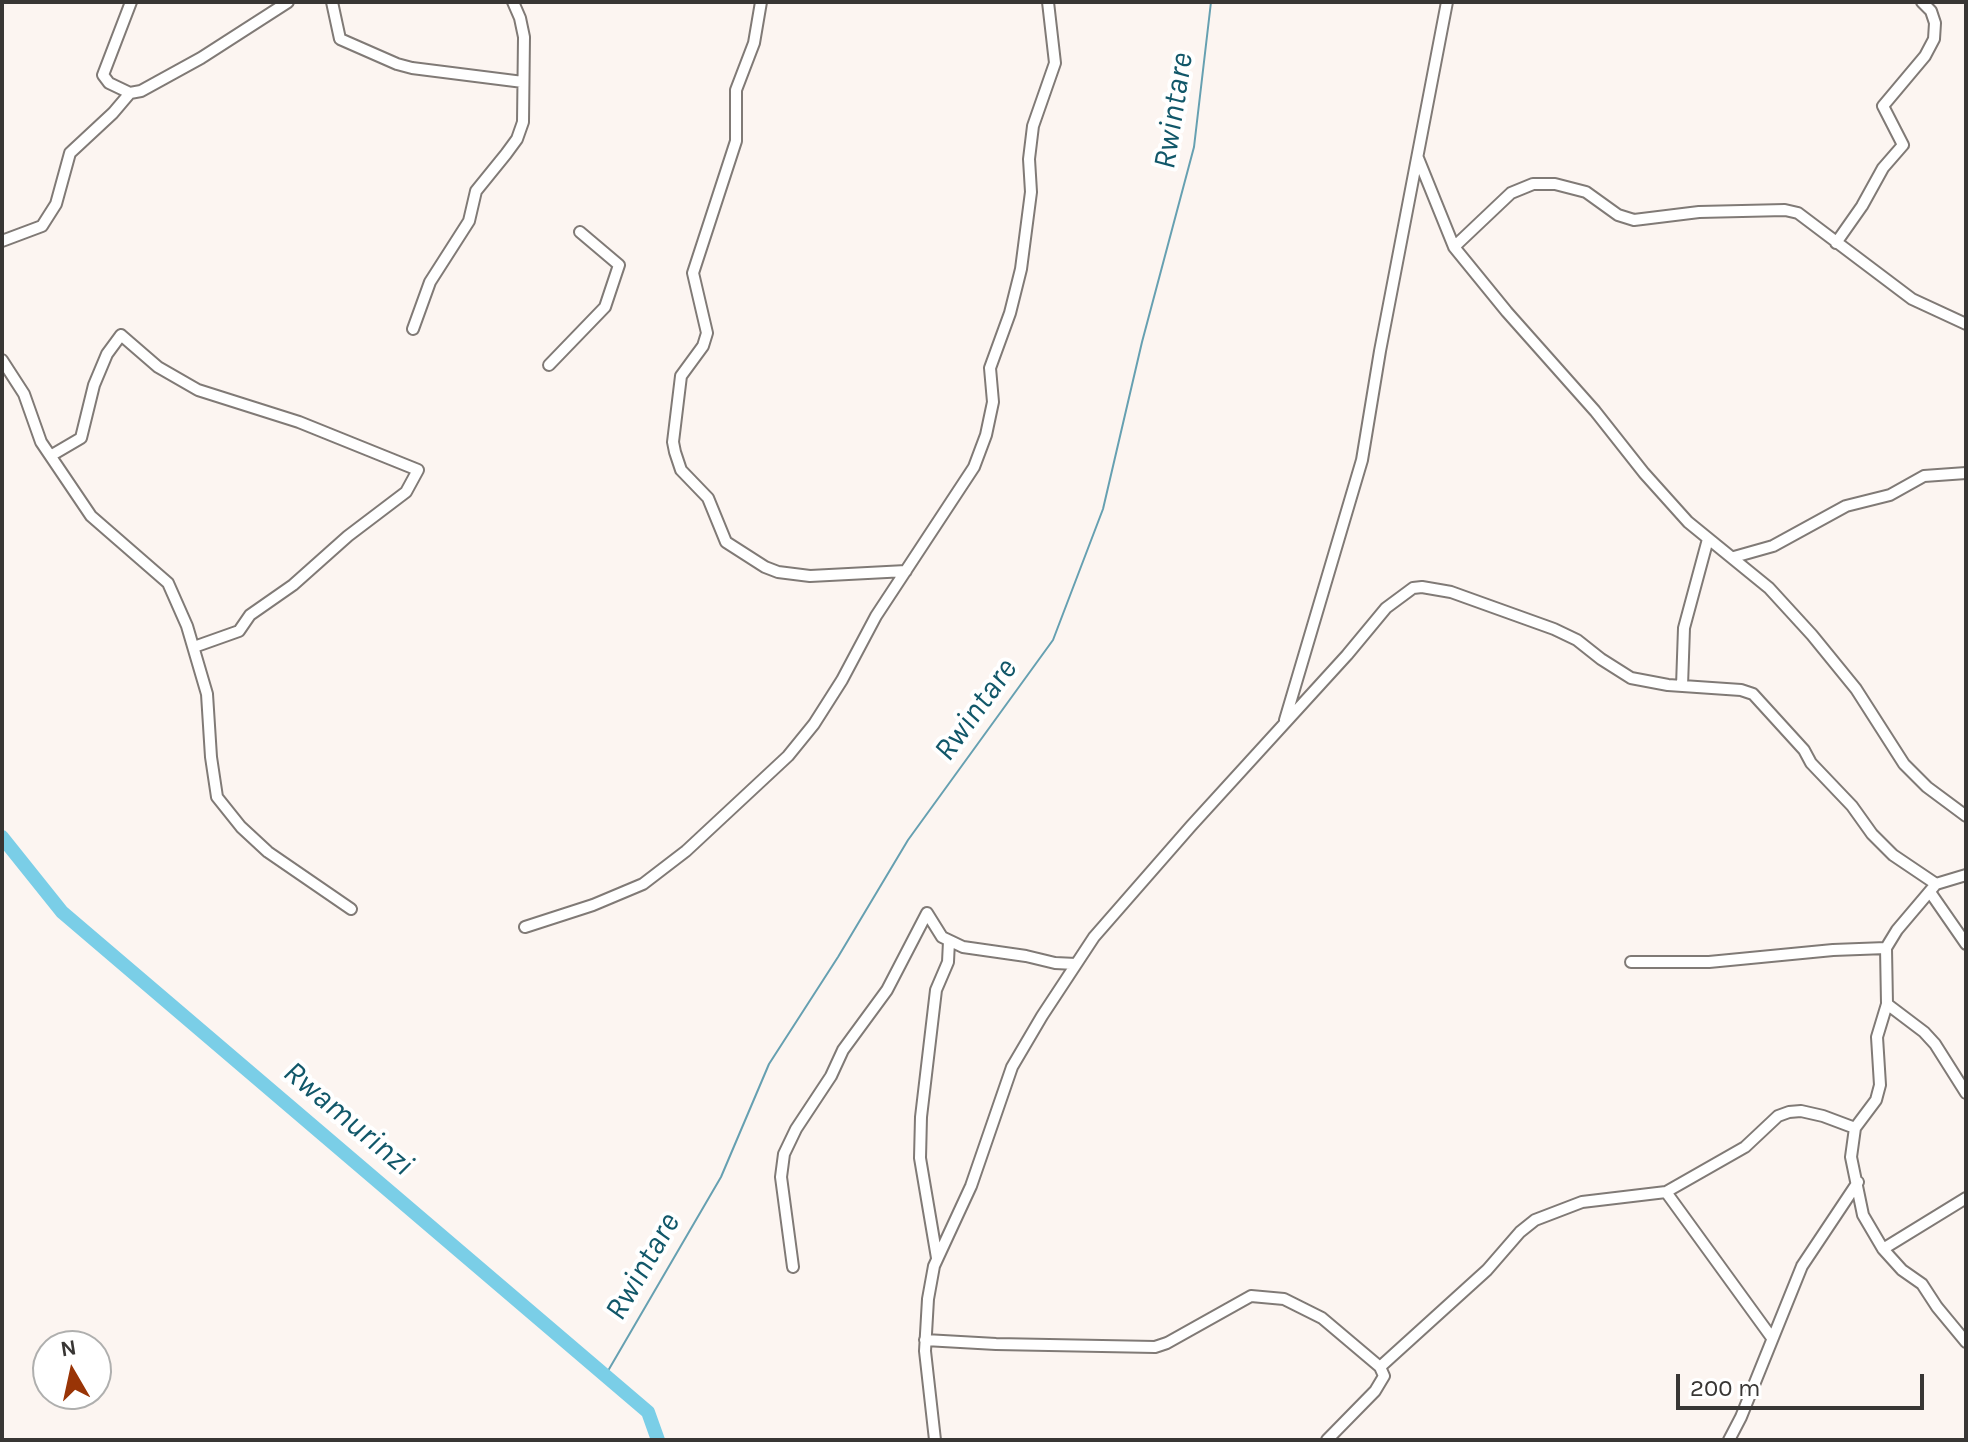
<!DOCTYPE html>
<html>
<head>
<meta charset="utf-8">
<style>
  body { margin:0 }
  #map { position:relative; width:1968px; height:1442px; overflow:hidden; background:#fcf5f1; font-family:Karla,sans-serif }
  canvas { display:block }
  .frame { position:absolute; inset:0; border:4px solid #383634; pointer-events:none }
  .north { position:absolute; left:32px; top:1330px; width:80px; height:80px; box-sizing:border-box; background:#fff; border:2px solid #afafae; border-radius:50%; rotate:351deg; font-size:22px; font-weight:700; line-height:32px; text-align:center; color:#383634 }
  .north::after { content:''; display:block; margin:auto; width:28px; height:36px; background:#993406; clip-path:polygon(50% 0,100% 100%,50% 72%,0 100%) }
  .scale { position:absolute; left:1676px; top:1374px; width:248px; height:36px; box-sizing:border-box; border:4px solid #383634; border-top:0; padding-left:10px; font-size:24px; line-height:28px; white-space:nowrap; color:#383634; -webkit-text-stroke:6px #fff; paint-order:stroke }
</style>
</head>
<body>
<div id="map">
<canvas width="1968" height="1442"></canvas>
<div class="frame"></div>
<div class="north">N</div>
<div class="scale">200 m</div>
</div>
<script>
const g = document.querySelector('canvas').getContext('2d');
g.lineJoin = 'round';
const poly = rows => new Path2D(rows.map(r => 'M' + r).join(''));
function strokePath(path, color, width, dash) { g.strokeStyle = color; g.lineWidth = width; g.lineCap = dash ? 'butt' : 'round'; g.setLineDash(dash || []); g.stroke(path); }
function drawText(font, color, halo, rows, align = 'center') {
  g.font = font + ' Karla,sans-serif'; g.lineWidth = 8; g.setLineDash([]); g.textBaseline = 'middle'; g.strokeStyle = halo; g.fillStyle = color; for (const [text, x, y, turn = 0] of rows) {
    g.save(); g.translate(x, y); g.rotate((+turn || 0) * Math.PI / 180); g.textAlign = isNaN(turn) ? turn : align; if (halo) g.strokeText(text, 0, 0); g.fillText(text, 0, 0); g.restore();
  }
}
strokePath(poly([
  [605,1376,721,1177,769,1064,838,957,908,840,1053,640,1103,509,1142,342,1194,147,1211,2]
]), '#66a0b1', 2);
strokePath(poly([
  [2,837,62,912,648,1412,658,1440]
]), '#7acee7', 14);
const minor = poly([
  [131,2,103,75,109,83,130,93,141,91,201,58,288,2],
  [332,2,340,39,397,64,412,68,523,82],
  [761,2,754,43,736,90,736,141,693,273,707,333,703,346,681,376,673,442,675,452,681,470,708,498,726,542,765,567,778,572,810,576,906,571],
  [1418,158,1454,247,1507,312,1595,411,1644,473,1688,522,1769,588,1812,635,1856,689,1904,764,1927,787,1966,816],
  [2,241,42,226,56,204,70,153,113,113,130,93],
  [1836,243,1862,206,1883,168,1903,145,1883,106,1925,56,1934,39,1935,23,1931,11,1922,2],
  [1454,247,1511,193,1533,184,1555,184,1586,192,1618,215,1634,220,1699,212,1785,210,1798,213,1912,299,1966,324],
  [413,329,430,282,469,221,476,191,506,154,517,139,523,122,524,37,520,18,513,2],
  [2,360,24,394,41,442,91,516,168,583,187,626,207,694,211,757,217,797,241,827,268,852,351,909],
  [549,365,605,307,619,265,580,232],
  [52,455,81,438,94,385,107,354,121,335,158,367,198,390,299,422,418,470,406,492,348,536,293,585,250,615,239,631,194,647],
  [1734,557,1773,546,1846,506,1890,495,1924,476,1966,473],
  [1682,686,1684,628,1708,539],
  [1285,720,1362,460,1380,351,1447,2],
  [1966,875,1936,884,1897,930,1886,948,1887,1004,1877,1037,1880,1085,1876,1100,1855,1128,1851,1157,1863,1215,1883,1249,1902,1270,1922,1284,1937,1307,1966,1342],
  [1930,892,1966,944],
  [525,927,593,905,643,884,686,851,788,756,814,724,842,680,876,616,974,467,986,435,993,402,990,368,1010,313,1021,269,1031,192,1029,159,1033,126,1055,63,1048,2],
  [1631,962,1709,962,1833,950,1886,948],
  [1887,1004,1924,1032,1935,1044,1966,1093],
  [1666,1192,1772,1338],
  [1883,1249,1966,1198],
  [937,1258,920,1158,921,1117,936,990,948,962,949,941],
  [793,1267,781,1177,784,1154,796,1129,831,1076,843,1050,887,990,927,913,942,937,963,947,1026,956,1055,963,1076,964],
  [925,1340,996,1344,1155,1347,1167,1343,1251,1296,1284,1299,1322,1318,1380,1367,1384,1376,1375,1391,1327,1440],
  [1380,1367,1487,1270,1520,1232,1535,1220,1582,1202,1666,1192,1745,1147,1778,1116,1789,1112,1801,1111,1823,1116,1855,1128],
  [935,1440,925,1351,928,1299,934,1266,971,1186,1012,1067,1042,1016,1094,937,1191,826,1347,655,1386,608,1413,588,1422,587,1451,592,1554,629,1577,640,1601,659,1631,678,1668,685,1741,690,1753,694,1804,750,1811,763,1852,806,1872,834,1893,855,1936,884],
  [1729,1440,1741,1417,1802,1266,1858,1182]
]);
strokePath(minor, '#807a76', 14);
strokePath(minor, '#fff', 10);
drawText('italic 32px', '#115769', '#fff', [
  ["Rwintare",1174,111,-81],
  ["Rwintare",976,710,-54],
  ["Rwamurinzi",348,1119,40],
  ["Rwintare",643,1267,-60]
]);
</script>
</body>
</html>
